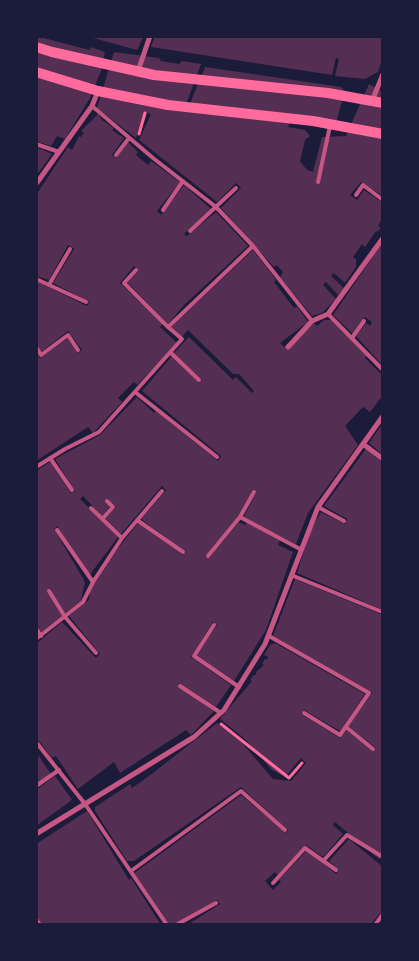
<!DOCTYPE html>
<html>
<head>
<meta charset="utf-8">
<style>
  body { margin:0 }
  #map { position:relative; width:419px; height:961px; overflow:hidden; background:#1b1b3a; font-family:"Source Sans 3",sans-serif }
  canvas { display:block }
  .frame { position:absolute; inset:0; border:38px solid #1b1b3a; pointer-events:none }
</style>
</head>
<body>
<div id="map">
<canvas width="419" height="961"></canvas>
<div class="frame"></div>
</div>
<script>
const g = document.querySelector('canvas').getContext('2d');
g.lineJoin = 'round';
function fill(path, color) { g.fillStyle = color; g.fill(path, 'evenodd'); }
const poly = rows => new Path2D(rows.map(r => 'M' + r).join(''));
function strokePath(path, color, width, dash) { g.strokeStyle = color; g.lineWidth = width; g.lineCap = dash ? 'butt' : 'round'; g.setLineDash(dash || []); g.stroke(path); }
fill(poly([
  [36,36,90,50,90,47,105,52,101,71,90,98,65,139,57,136,51,146,36,141],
  [86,36,144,36,137,50],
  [155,36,383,36,383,57,378,72,365,79,335,76,339,59,336,58,332,75,151,47],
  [114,52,159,58,161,61,179,64,182,61,201,64,184,110,187,111,205,67,341,87,345,91,335,126,292,118,288,127,305,130,310,136,305,140,300,161,307,170,313,172,322,137,346,136,369,84,383,92,383,196,361,182,350,195,357,200,364,190,383,203,383,218,378,226,381,228,377,232,376,231,365,247,362,244,353,257,356,259,356,267,345,283,334,273,331,276,344,288,338,295,326,282,323,285,336,299,322,313,312,316,280,277,283,272,277,265,274,267,221,208,241,188,236,183,217,202,139,140,151,114,147,113,136,138,97,108],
  [98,114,102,120,114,128,112,130,124,138,112,155,116,158,128,142,138,152,136,155,148,165,151,161,180,182,157,211,161,215,184,185,211,209,184,234,187,236,216,212,248,246,184,305,168,324,127,282,138,270,134,266,120,283,163,324,160,327,177,343,137,385,134,382,118,398,122,402,93,433,88,427,36,461,36,352,40,358,68,338,78,353,82,350,68,331,41,352,36,344,36,281,87,306,89,302,53,283,74,249,68,245,49,280,36,276,36,195,68,147,72,150,79,136,81,137,84,133,81,131],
  [36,147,52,154,36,176],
  [383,241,383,366,356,336,366,323,370,326,372,322,365,317,353,334,333,315,372,258,370,256],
  [253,250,276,280,274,282,294,308,297,306,308,322,280,343,284,347,314,323,317,326,324,320,331,320,367,356,365,358,383,376,383,395,370,412,363,407,345,426,358,445,308,513,296,544,243,518,256,493,253,490,237,519,206,556,209,558,239,522,245,525,247,522,280,540,278,545,293,552,266,630,234,681,196,655,217,625,213,622,191,657,231,685,216,707,179,683,178,686,214,711,191,735,186,730,120,773,114,762,78,789,56,756,52,758,36,737,36,644,62,622,96,658,100,654,69,616,89,600,91,582,138,523,183,555,186,552,141,519,166,490,162,486,121,534,105,518,116,507,108,499,105,501,110,506,102,516,83,496,80,499,118,537,89,576,57,526,54,529,85,582,81,601,64,614,50,589,47,591,62,616,41,632,36,623,36,471,50,462,71,493,75,491,55,459,100,435,137,397,154,413,156,411,218,461,221,456,142,391,172,356,199,383,202,380,174,353,189,337,233,380,236,377,252,393,254,391,239,374,233,374,188,330,181,338,171,327],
  [383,423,383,455,369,443],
  [366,449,383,463,383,610,297,573,311,529,321,512,345,524,347,519,324,506],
  [295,579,383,615,383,854,379,859,335,822,333,825,343,834,323,857,306,845,278,875,275,872,265,881,273,890,281,882,279,880,307,850,336,874,339,870,329,861,349,839,383,867,383,910,370,925,187,925,220,904,217,900,178,925,167,925,133,874,241,795,286,833,288,830,241,787,134,861,127,861,95,811,95,807,130,784,132,788,149,776,217,723,242,743,273,779,291,781,306,763,301,758,285,777,272,770,245,739,220,719,252,681,250,680,254,675,256,675,256,672,264,665,262,664,265,659,267,660,268,657,264,655,270,645,275,643,365,694,340,731,304,710,301,714,340,738,346,730,373,751,376,748,348,726,372,693,273,636],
  [36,752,51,774,36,783],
  [55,776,72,800,36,826,36,790],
  [87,811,129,880,131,878,161,925,36,925,36,844]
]), '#542f53');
strokePath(poly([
  [139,134,145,113],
  [221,724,289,778,302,763]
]), '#ff6b9d', 3);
strokePath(poly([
  [92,106,153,158,216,207,253,246,312,321],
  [36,144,59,152],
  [116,155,129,138],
  [318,182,330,126],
  [356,195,363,185,383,200],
  [163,210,183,181],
  [190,231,236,188],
  [136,270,124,283,168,327],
  [36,279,86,302],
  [50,283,70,249],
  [328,314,383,370],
  [352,338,364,321],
  [36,347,41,355,68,335,78,350],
  [171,353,199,380],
  [135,392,217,457],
  [50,458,72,490],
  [36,467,65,449,99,432,182,339,168,327,253,246],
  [318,507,344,521],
  [91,508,122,538],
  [240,517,300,549],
  [102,519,113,507,107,501],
  [137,520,183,552],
  [57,530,93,582],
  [208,556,240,517,254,492],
  [291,575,380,611],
  [49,591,65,617,96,653],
  [214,625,194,656,239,687],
  [36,628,41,636],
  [269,636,369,693,340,735,304,713],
  [36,639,83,602,93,582,122,538,162,491],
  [180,686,221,713],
  [346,727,373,749],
  [36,742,85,804,167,925],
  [36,786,59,770],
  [324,860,347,835,383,857],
  [131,871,241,791,285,830],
  [273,883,305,848,336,870],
  [36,919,40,925],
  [176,925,216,903],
  [375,925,383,914]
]), '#c65784', 4);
strokePath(poly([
  [138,71,150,36],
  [372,101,383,74],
  [36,184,92,106,98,91],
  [288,347,312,321,328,314,383,238],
  [363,444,383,459],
  [36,834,194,737,224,710,265,644,318,507,383,416]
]), '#c65784', 5);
strokePath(poly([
  [36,47,52,52,154,75,328,93,383,103],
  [36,72,98,91,168,105,313,121,383,134]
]), '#ff6b9d', 10);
</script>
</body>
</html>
